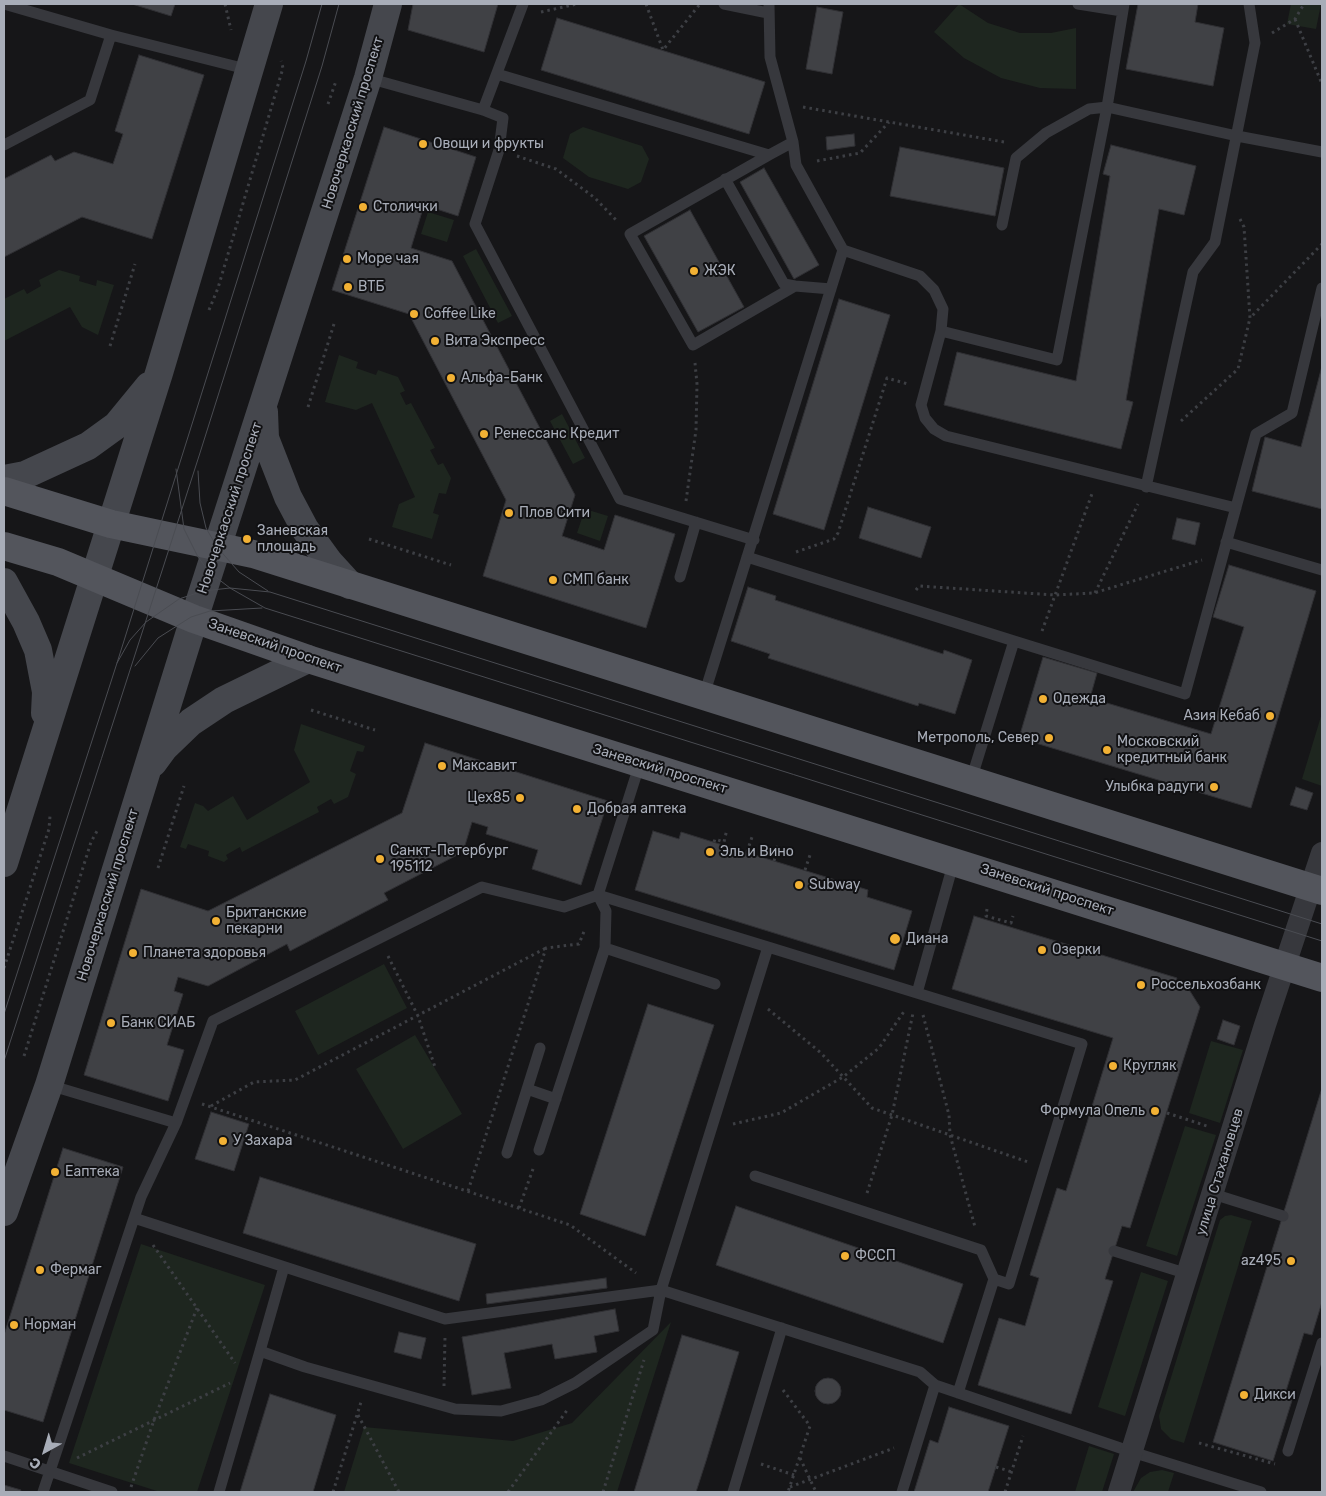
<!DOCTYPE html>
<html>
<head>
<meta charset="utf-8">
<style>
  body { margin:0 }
  #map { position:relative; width:1326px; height:1496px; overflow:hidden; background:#161618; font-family:Rubik,sans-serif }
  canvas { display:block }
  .frame { position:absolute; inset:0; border:5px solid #a8adb8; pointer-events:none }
  .north { position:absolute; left:20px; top:1426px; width:50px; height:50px; -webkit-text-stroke:4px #111113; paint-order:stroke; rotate:219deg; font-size:14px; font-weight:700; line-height:20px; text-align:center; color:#a8adb8 }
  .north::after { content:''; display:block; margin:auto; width:18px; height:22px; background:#a8adb8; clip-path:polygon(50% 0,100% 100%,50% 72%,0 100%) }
</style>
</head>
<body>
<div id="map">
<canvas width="1326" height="1496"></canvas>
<div class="frame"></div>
<div class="north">С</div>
</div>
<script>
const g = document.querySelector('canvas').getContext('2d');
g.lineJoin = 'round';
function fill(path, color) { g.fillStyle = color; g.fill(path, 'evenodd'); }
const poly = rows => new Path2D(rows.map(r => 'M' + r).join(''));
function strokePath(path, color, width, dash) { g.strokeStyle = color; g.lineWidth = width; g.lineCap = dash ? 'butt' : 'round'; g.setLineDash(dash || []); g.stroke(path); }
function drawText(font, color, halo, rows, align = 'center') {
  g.font = font + ' Rubik,sans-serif'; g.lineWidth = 4; g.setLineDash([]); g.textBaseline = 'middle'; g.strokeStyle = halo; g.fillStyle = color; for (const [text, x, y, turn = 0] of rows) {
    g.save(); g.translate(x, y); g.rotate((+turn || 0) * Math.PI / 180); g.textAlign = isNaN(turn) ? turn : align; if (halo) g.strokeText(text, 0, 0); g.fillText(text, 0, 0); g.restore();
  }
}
fill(poly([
  [959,4,988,23,1020,33,1051,33,1076,28,1076,89,1040,88,1001,78,964,58,934,32],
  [1291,4,1321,4,1316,29,1287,24],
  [583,127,642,146,649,159,641,182,628,189,589,177,563,158,570,134],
  [428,212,454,220,447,242,421,234],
  [476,249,512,316,498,323,463,256],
  [59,270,80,276,79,281,96,286,97,280,114,285,98,335,82,327,70,307,4,341,4,299,24,289,27,294,41,286,39,280],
  [339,355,358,362,356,368,376,375,378,370,398,377,405,391,400,393,406,405,411,403,435,448,430,450,438,465,443,463,451,478,446,494,439,493,433,513,439,515,432,539,392,527,399,504,415,497,372,403,356,410,325,402],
  [562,414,585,458,573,464,550,421],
  [585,509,608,516,600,541,577,533],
  [1322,713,1322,786,1302,779],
  [301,724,365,746,363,752,357,751,350,771,356,774,348,797,334,804,331,799,317,807,319,812,242,852,240,847,226,855,228,859,224,862,208,856,209,851,188,844,186,849,180,847,195,803,203,806,208,811,233,796,247,820,310,782,294,750],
  [384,964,407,1008,318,1055,295,1011],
  [415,1035,462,1114,403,1149,356,1069],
  [1211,1041,1243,1050,1220,1123,1189,1113],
  [1185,1126,1216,1135,1177,1256,1146,1246],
  [1231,1215,1252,1221,1184,1443,1171,1439,1161,1429,1159,1416,1220,1220,1225,1216],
  [141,1244,265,1285,197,1492,160,1492,69,1463],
  [1141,1272,1168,1281,1125,1416,1098,1407],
  [671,1322,617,1492,344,1492,364,1427,513,1441,572,1423],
  [1089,1446,1114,1454,1102,1492,1075,1492],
  [1162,1470,1174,1473,1168,1492,1133,1492,1141,1478,1150,1472]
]), '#1e261f');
const building = poly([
  [132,4,175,4,171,16,132,4],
  [413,4,498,4,484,52,408,30,413,4],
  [1138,4,1198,4,1195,22,1224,28,1213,86,1126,69,1138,4],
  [817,7,843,12,832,74,806,69,817,7],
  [557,18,765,82,749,134,541,70,557,18],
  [139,55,204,75,152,239,82,217,4,257,4,179,51,155,55,161,74,152,113,164,123,134,115,131,139,55],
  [384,127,476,157,458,216,424,205,411,248,452,261,575,495,562,536,604,550,615,515,675,534,646,628,483,576,506,500,409,314,332,290,384,127],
  [854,134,855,146,827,150,826,137,854,134],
  [1111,145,1196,166,1184,215,1159,209,1126,400,1133,402,1121,449,944,405,957,352,1076,381,1110,176,1103,174,1111,145],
  [900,147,1004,168,995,216,890,196,900,147],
  [764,168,819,265,794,279,740,182,764,168],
  [690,210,744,307,698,332,644,236,690,210],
  [839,299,890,315,824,530,773,514,839,299],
  [1322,366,1322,509,1252,491,1265,437,1301,447,1322,366],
  [868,507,931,527,921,558,859,538,868,507],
  [1177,518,1200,523,1195,545,1172,539,1177,518],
  [1229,565,1316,591,1251,808,1019,738,1043,657,1097,673,1090,698,1211,734,1244,627,1213,617,1229,565],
  [748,587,776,596,775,600,943,654,944,650,972,660,955,714,919,703,918,706,768,658,770,654,731,641,748,587],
  [425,743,608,801,581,885,532,869,538,850,486,834,488,827,472,822,463,852,384,893,388,900,290,951,287,944,208,986,178,977,174,991,183,994,167,1045,184,1050,168,1101,84,1075,141,889,208,911,402,813,425,743],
  [1296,787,1313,793,1307,810,1290,805,1296,787],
  [653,831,679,839,681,832,774,861,868,890,867,897,912,911,894,970,635,890,653,831],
  [974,916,1177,978,1175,983,1188,988,1200,1007,1130,1228,1122,1226,1105,1279,1113,1281,1071,1414,978,1385,999,1318,1025,1326,1039,1278,1030,1275,1057,1188,1066,1191,1113,1038,952,989,974,916],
  [648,1004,714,1025,645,1236,580,1214,648,1004],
  [1223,1020,1240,1026,1234,1045,1217,1039,1223,1020],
  [1322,1088,1322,1302,1312,1335,1304,1333,1286,1391,1294,1394,1273,1461,1213,1442,1322,1088],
  [211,1112,249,1124,234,1171,195,1159,211,1112],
  [63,1148,123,1167,43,1422,4,1410,4,1335,63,1148],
  [260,1177,476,1244,459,1301,243,1233,260,1177],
  [736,1206,963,1284,943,1343,716,1265,736,1206],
  [606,1278,607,1288,487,1304,486,1294,606,1278],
  [615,1309,619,1331,594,1336,597,1352,555,1359,552,1344,504,1353,511,1388,472,1395,462,1337,615,1309],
  [399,1332,426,1338,421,1359,394,1352,399,1332],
  [682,1335,739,1352,706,1461,696,1492,634,1492,682,1335],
  '815 1391a13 13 0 1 1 26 0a13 13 0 1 1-26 0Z',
  [270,1394,336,1415,313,1492,240,1492,270,1394],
  [949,1407,1009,1426,988,1492,914,1492,930,1440,938,1443,949,1407],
  [4,1485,21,1490,20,1492,4,1492,4,1485]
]);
fill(building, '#404145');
strokePath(building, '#303034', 1);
strokePath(poly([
  [225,4,231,30],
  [646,4,663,50,700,4],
  [541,12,577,4],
  [1295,19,1322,84],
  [1272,33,1295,19,1304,4],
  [328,104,336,81],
  [803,107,1004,142],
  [517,156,556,169,595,198,617,221],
  [817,161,860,153,889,122],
  [1240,219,1244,227,1250,318,1322,244],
  [209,310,218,288,283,68,281,61],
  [110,346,135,264],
  [308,407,334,324],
  [1181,421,1238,369,1250,318],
  [686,501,696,430,697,384,695,363],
  [369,539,451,565],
  [796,552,834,539,838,533,887,378,908,384],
  [916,590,919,586,1055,595,1094,593,1202,560],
  [1095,593,1138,504],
  [1042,631,1093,491],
  [311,710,375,730],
  [714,842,715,839,724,842,727,829],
  [747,852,752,837],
  [774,861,778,845],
  [158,868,184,786],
  [805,870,810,855],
  [987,909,986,916,1011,923,1013,916],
  [388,956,418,1016,435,1067],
  [4,968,49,829,50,816],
  [768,1009,821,1053,872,1108,1028,1162],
  [923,1015,949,1115,950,1135,975,1227],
  [24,1056,91,842,97,831],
  [202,1104,570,1225,636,1273],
  [211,1106,254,1082,295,1080,546,948],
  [1167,1113,1207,1126],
  [733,1124,781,1113,843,1077,879,1048,905,1010],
  [468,1191,546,948,579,944,585,929],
  [867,1193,892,1115,913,1013],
  [519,1208,533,1169],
  [153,1245,235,1363],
  [444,1386,445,1337],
  [783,1390,810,1426,788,1492],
  [358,1415,399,1492],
  [1199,1443,1275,1464],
  [77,1458,230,1383],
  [800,1458,816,1492],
  [761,1464,794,1475],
  [996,1467,1012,1472],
  [131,1487,154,1420,197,1308],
  [790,1487,894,1448],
  [333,1492,361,1402],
  [508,1492,568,1409],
  [603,1492,644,1360],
  [1005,1492,1023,1436]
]), '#3d3f44', 3, [2.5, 4]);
strokePath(poly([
  [4,4,111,35],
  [724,4,768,13],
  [769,4,770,57,793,142,796,165,843,250,920,276,934,290,943,309,941,331,921,405,925,418,934,429,946,436,1236,508],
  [1078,4,1122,11],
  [497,74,769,155,793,142],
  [368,78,483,110,503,118,499,150,475,224,620,499,754,540],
  [483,110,523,4],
  [4,145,90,100,111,35,250,70],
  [769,155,630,234,693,345,795,286,831,289],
  [725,179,784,284,795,286],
  [1002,225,1016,158,1046,133,1089,109,1107,107,1237,136,1322,152],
  [941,331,1057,360,1107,107,1124,4],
  [1146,487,1193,272,1215,242,1255,43,1249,4],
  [1226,542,1322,570],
  [747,557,1014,641,971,780],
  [680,577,696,522],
  [1014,641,1185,694,1256,434,1292,413,1322,288],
  [704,695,843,250],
  [640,763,598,895,768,947,661,1290,920,1372,935,1385,1132,1452,1261,1492],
  [954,861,917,993,1082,1044,1009,1284,994,1279,958,1393],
  [768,947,917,993],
  [605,948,715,984],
  [49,1085,176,1123],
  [527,1089,556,1099],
  [507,1153,540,1048],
  [755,1176,981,1250,994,1279],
  [1213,1194,1283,1216],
  [134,1218,445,1319,661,1290,653,1330,575,1383,541,1400,501,1411,455,1409,305,1367,260,1351,219,1492],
  [1114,1251,1188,1274],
  [260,1351,284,1267],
  [1288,1451,1322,1343],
  [4,1456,112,1492],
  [43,1492,141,1197,176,1123,213,1021,482,887,564,907,598,895,606,911,605,948,539,1150],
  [733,1492,782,1328],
  [902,1492,935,1385]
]), '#37383d', 11);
strokePath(poly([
  [1119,1492,1265,1025,1322,853]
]), '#37383d', 22);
strokePath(poly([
  [264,412,265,438,288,497,305,529,329,562,350,585],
  [4,479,25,475,88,446,117,425,149,386],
  [4,582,26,622,38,650,46,692,45,713],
  [153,763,164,748,191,722,224,700,308,659],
  [4,863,159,373,269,4],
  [4,1212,49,1085,194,619,368,78,388,4]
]), '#45474d', 28);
strokePath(poly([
  [4,491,111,524,253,554,1322,891],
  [4,546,58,562,194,619,308,659,1322,978]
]), '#53555c', 28);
strokePath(poly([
  [176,469,184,529,198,557,209,572,230,588,265,608,1322,941],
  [198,471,200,503,206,528,217,547,239,572,268,591],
  [117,663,130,640,146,622,179,599,203,591,230,588,270,592,1322,924],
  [135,666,158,638,191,617,210,611,262,608],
  [4,1014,117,663,306,61,322,4],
  [4,1061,199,456,322,66,339,4]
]), '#4a4c52', 1);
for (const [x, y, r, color] of [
  [423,144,5,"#f2b134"],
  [363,207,5,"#f2b134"],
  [347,259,5,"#f2b134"],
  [694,271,5,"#f2b134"],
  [348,287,5,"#f2b134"],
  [414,314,5,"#f2b134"],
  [435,341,5,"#f2b134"],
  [451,378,5,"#f2b134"],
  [484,434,5,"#f2b134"],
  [509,513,5,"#f2b134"],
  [247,539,5,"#f2b134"],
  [553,580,5,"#f2b134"],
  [1043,699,5,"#f2b134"],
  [1270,716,5,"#f2b134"],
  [1049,738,5,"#f2b134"],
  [1107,750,5,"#f2b134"],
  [442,766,5,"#f2b134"],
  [1214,787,5,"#f2b134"],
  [520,798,5,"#f2b134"],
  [577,809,5,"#f2b134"],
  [710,852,5,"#f2b134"],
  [380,859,5,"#f2b134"],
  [799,885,5,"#f2b134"],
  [216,921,5,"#f2b134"],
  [895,939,6,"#f2b134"],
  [1042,950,5,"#f2b134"],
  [133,953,5,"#f2b134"],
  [1141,985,5,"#f2b134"],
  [111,1023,5,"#f2b134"],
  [1113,1066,5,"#f2b134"],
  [1155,1111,5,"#f2b134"],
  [223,1141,5,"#f2b134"],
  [55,1172,5,"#f2b134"],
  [845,1256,5,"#f2b134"],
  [1291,1261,5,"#f2b134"],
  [40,1270,5,"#f2b134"],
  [14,1325,5,"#f2b134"],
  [1244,1395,5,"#f2b134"]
]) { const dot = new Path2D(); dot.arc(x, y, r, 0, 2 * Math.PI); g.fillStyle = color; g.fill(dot); strokePath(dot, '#111113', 2); }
drawText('14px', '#a8adb8', '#111113', [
  ["Новочеркасский проспект",353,123,-73],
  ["Новочеркасский проспект",230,508,-72],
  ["Заневский проспект",275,646,19],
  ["Заневский проспект",660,769,17],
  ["Заневский проспект",1047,890,18],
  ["Новочеркасский проспект",108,895,-73],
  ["улица Стахановцев",1220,1172,-73]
]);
drawText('14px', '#a8adb8', '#111113', [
  ["Овощи и фрукты",433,144],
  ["Столички",373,207],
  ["Море чая",357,259],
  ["ЖЭК",704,271],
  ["ВТБ",358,287],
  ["Coffee Like",424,314],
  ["Вита Экспресс",445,341],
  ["Альфа-Банк",461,378],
  ["Ренессанс Кредит",494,434],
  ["Плов Сити",519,513],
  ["Заневская",257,531],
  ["площадь",257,547],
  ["СМП банк",563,580],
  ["Одежда",1053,699],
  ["Азия Кебаб",1260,716,"right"],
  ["Метрополь, Север",1039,738,"right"],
  ["Московский",1117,742],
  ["кредитный банк",1117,758],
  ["Максавит",452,766],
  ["Улыбка радуги",1204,787,"right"],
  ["Цех85",510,798,"right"],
  ["Добрая аптека",587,809],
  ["Санкт-Петербург",390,851],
  ["195112",390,867],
  ["Эль и Вино",720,852],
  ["Subway",809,885],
  ["Британские",226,913],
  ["пекарни",226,929],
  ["Диана",906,939],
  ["Озерки",1052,950],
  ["Планета здоровья",143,953],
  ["Россельхозбанк",1151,985],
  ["Банк СИАБ",121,1023],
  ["Кругляк",1123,1066],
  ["Формула Опель",1145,1111,"right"],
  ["У Захара",233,1141],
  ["Еаптека",65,1172],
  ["ФССП",855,1256],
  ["az495",1281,1261,"right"],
  ["Фермаг",50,1270],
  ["Норман",24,1325],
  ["Дикси",1254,1395]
], 'left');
</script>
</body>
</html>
